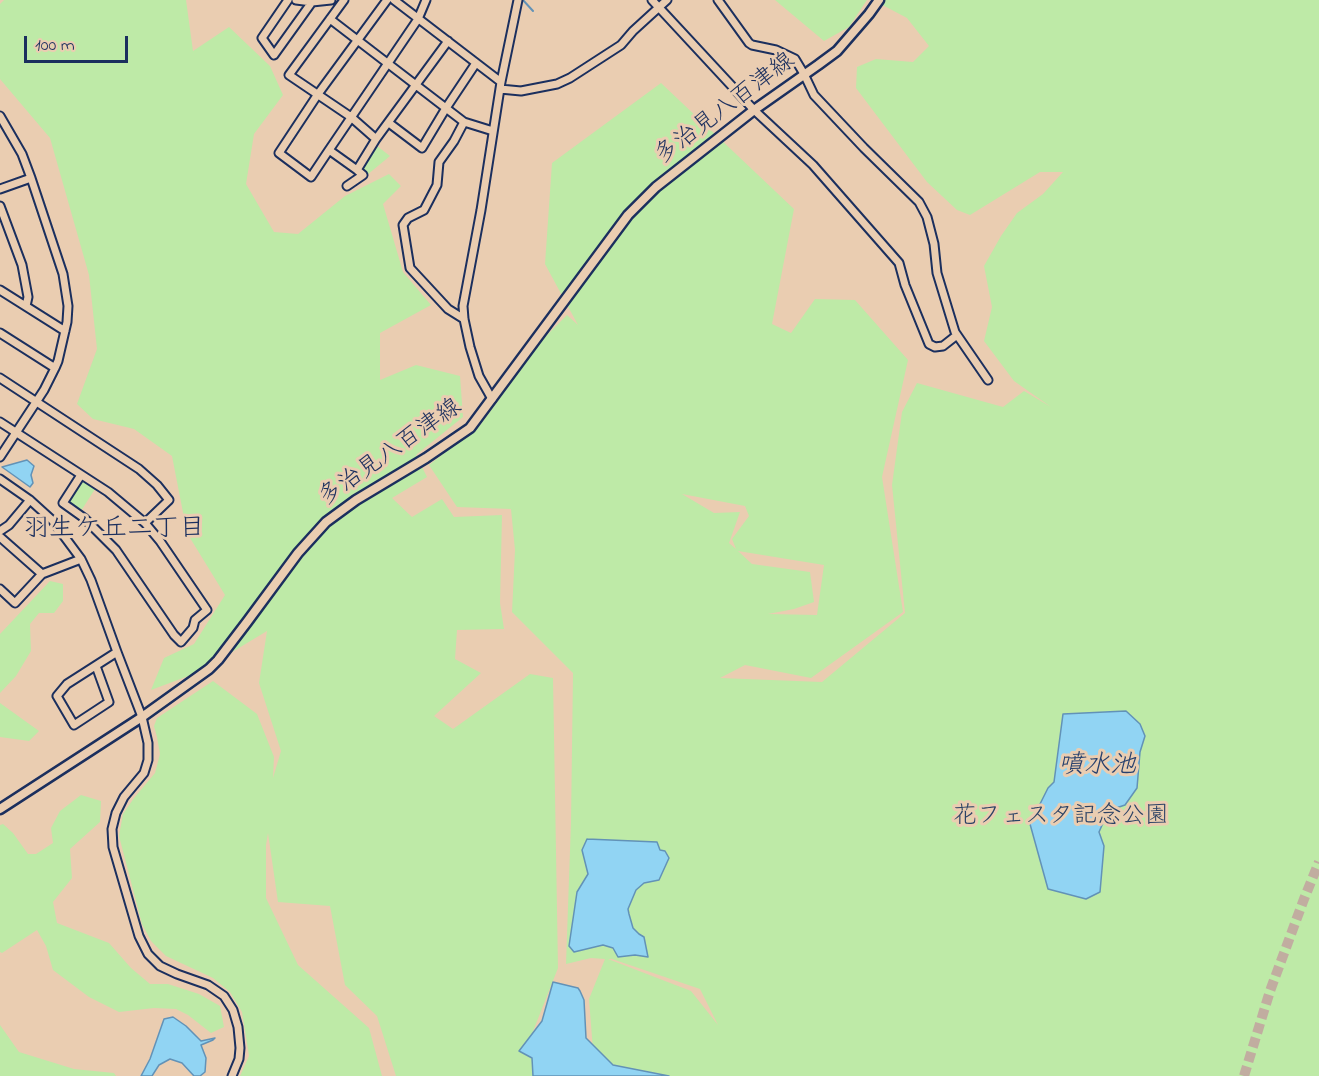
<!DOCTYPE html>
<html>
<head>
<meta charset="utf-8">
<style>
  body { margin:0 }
  #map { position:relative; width:1319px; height:1076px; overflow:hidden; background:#eacdb1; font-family:"Indie Flower",sans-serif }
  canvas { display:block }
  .scale { position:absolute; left:24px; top:36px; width:104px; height:27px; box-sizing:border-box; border:3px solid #1b2f5e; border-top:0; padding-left:8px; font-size:18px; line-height:21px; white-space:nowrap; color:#1b2f5e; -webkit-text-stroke:4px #eacdb1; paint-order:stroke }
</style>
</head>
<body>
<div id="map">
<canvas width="1319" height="1076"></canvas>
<div class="scale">100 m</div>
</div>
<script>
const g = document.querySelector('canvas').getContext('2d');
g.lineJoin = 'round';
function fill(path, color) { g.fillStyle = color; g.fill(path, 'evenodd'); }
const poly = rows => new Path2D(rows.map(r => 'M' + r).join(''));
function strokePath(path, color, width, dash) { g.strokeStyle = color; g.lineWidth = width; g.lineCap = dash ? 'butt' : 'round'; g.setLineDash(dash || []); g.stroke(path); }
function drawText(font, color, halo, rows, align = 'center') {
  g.font = font + ' "Indie Flower","Klee One",sans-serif'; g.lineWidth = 6; g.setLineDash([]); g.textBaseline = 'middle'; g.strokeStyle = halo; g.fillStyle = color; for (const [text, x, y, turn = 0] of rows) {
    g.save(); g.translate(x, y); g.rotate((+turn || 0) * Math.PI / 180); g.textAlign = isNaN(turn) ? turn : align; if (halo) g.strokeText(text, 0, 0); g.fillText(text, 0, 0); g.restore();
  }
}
fill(poly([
  [4,0,186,0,193,51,229,27,270,66,283,95,254,134,246,184,274,232,298,234,345,196,389,174,401,186,383,204,403,272,431,305,380,333,380,380,416,365,460,376,463,417,416,455,427,477,392,498,412,517,442,499,454,517,502,515,500,603,504,629,457,630,455,659,481,673,434,716,453,729,530,674,553,678,558,968,530,1039,535,1076,396,1076,377,1016,345,985,330,906,278,902,268,833,266,845,266,898,298,965,369,1028,382,1076,240,1076,249,1056,242,1012,230,992,213,978,166,956,151,941,142,924,119,836,123,814,134,798,155,773,160,754,157,737,154,726,157,718,213,681,257,714,274,757,273,778,281,751,259,683,267,631,199,672,151,690,164,658,194,644,225,595,187,533,172,456,134,429,93,419,77,404,97,349,89,275,50,138,0,79,0,4],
  [775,0,867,0,849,27,824,41],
  [873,0,1319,0,1319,1076,595,1076,589,999,605,959,591,958,566,964,571,822,573,673,512,612,515,550,511,509,457,507,429,465,481,424,544,338,567,315,578,325,545,264,552,163,661,83,794,209,772,324,791,333,815,299,855,300,908,360,882,477,903,612,811,678,745,665,720,678,822,682,905,613,892,485,902,412,917,383,1003,407,1024,391,1051,407,1014,381,984,341,992,307,984,266,1001,236,1017,213,1043,194,1063,172,1040,172,970,215,957,210,927,182,856,88,857,67,876,59,913,62,929,46,907,18],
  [682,494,745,506,749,516,732,539,736,549,729,543,740,512,714,513],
  [738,551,824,565,817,615,768,614,794,609,814,602,810,572,752,564],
  [608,959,612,959,700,989,718,1025,691,991],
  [377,146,390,156,367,175,361,171],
  [80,481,84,481,95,489,81,511,70,504,69,498],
  [50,581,63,584,63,601,54,613,39,613,30,624,31,651,16,676,0,693,0,634],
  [0,703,39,731,29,741,0,737],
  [81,795,101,801,100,822,70,849,72,878,53,902,57,923,109,943,131,968,150,984,168,984,199,994,220,1006,224,1027,211,1033,188,1015,176,1009,154,1008,119,1012,89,997,53,970,46,946,37,930,2,953,0,952,0,825,3,824,13,833,28,854,36,854,53,843,51,828,60,811],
  [0,1025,19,1052,74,1069,114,1073,116,1076,0,1076]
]), '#beeaa7');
const water = poly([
  [27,460,34,466,31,475,33,483,30,487,2,467,27,460],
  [1126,711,1140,724,1145,736,1140,752,1137,788,1125,805,1113,809,1103,823,1099,832,1104,846,1100,892,1086,899,1048,889,1030,824,1048,788,1054,782,1063,714,1126,711],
  [587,839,657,842,660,850,665,851,669,858,659,880,644,883,636,890,628,909,629,914,633,928,639,934,644,937,648,957,635,955,618,957,613,948,603,945,574,952,569,946,577,892,588,874,582,850,587,839],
  [553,982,578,988,580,991,584,1000,586,1038,613,1065,669,1076,533,1076,532,1058,519,1051,542,1021,553,982],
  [173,1017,186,1026,201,1041,215,1038,213,1040,201,1045,206,1058,205,1072,200,1076,194,1076,182,1063,170,1059,159,1065,152,1076,141,1076,150,1059,164,1019,173,1017]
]);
fill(water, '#91d4f3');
strokePath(water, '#6292b7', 1.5);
strokePath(poly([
  [523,0,533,11]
]), '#6292b7', 2);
strokePath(poly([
  [1244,1076,1270,991,1304,899,1319,862]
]), '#c1ada0', 10, [10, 5]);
const minor = poly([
  [288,0,262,38,274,55,312,2],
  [296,0,312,2,331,0],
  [344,0,289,75,351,117,376,139],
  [387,0,318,94,279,153,311,177,329,150,357,170,376,139,448,41],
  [394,0,501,82],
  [652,0,754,110,813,165,899,263,905,285,929,344,935,347,943,346,957,335],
  [718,0,749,43,752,45,776,50,795,59,804,74,814,95,864,148,919,202,927,217,934,244,937,273,955,332,988,380],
  [330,19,464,122,493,131],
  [500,89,521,91,557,84,570,78,621,45,633,31,667,0],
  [0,116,22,154,31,178,63,274,68,306,67,322,58,361,55,368,44,390,0,457],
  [389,123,422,148,446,108,476,63],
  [329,150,418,19,426,0],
  [347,186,363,175,357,170],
  [0,189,31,178],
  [0,206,22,265,28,297,26,306],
  [0,290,65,331],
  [464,319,448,309,410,268,403,225,408,218,424,210,437,185,439,162,454,141,464,122],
  [0,333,55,368],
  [0,378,139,469,157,485,169,500,145,523],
  [492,399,479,376,470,347,464,319,463,306,481,210,501,82,518,0],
  [0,422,108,492,145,523,160,541,207,610,195,620,193,628,181,642,174,635,116,550,84,518,63,503,81,475],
  [0,479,30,500,52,520,81,559,91,580,117,652,142,717,148,743,148,760,144,773,124,797,116,813,112,829,113,847,139,936,148,954,160,966,177,974,208,985,224,996,233,1010,238,1027,240,1048,239,1059,232,1076],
  [0,531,9,525,30,500],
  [0,537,42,574],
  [0,589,15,603,42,574,81,559],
  [96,666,109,702,74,725,57,696,67,684,117,652]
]);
const major = poly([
  [0,809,142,717,209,669,218,660,247,622,298,553,326,522,356,500,426,458,470,428,628,215,656,187,754,110,818,65,837,51,869,14,879,0]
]);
strokePath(minor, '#1b2f5e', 11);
strokePath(major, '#1b2f5e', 13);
strokePath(minor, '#eacdb1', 7);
strokePath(major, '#eacdb1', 8);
drawText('24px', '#1b2f5e', '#eacdb1', [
  ["多治見八百津線",726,110,-37],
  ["多治見八百津線",391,454,-35]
]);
drawText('24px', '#2b4265', '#eacdb1', [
  ["花フェスタ記念公園",1061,818]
]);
drawText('26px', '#1b2f5e', '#eacdb1', [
  ["羽生ケ丘二丁目",114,531]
]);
drawText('italic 26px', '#27406d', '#eacdb1', [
  ["噴水池",1097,768]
]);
</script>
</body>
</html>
